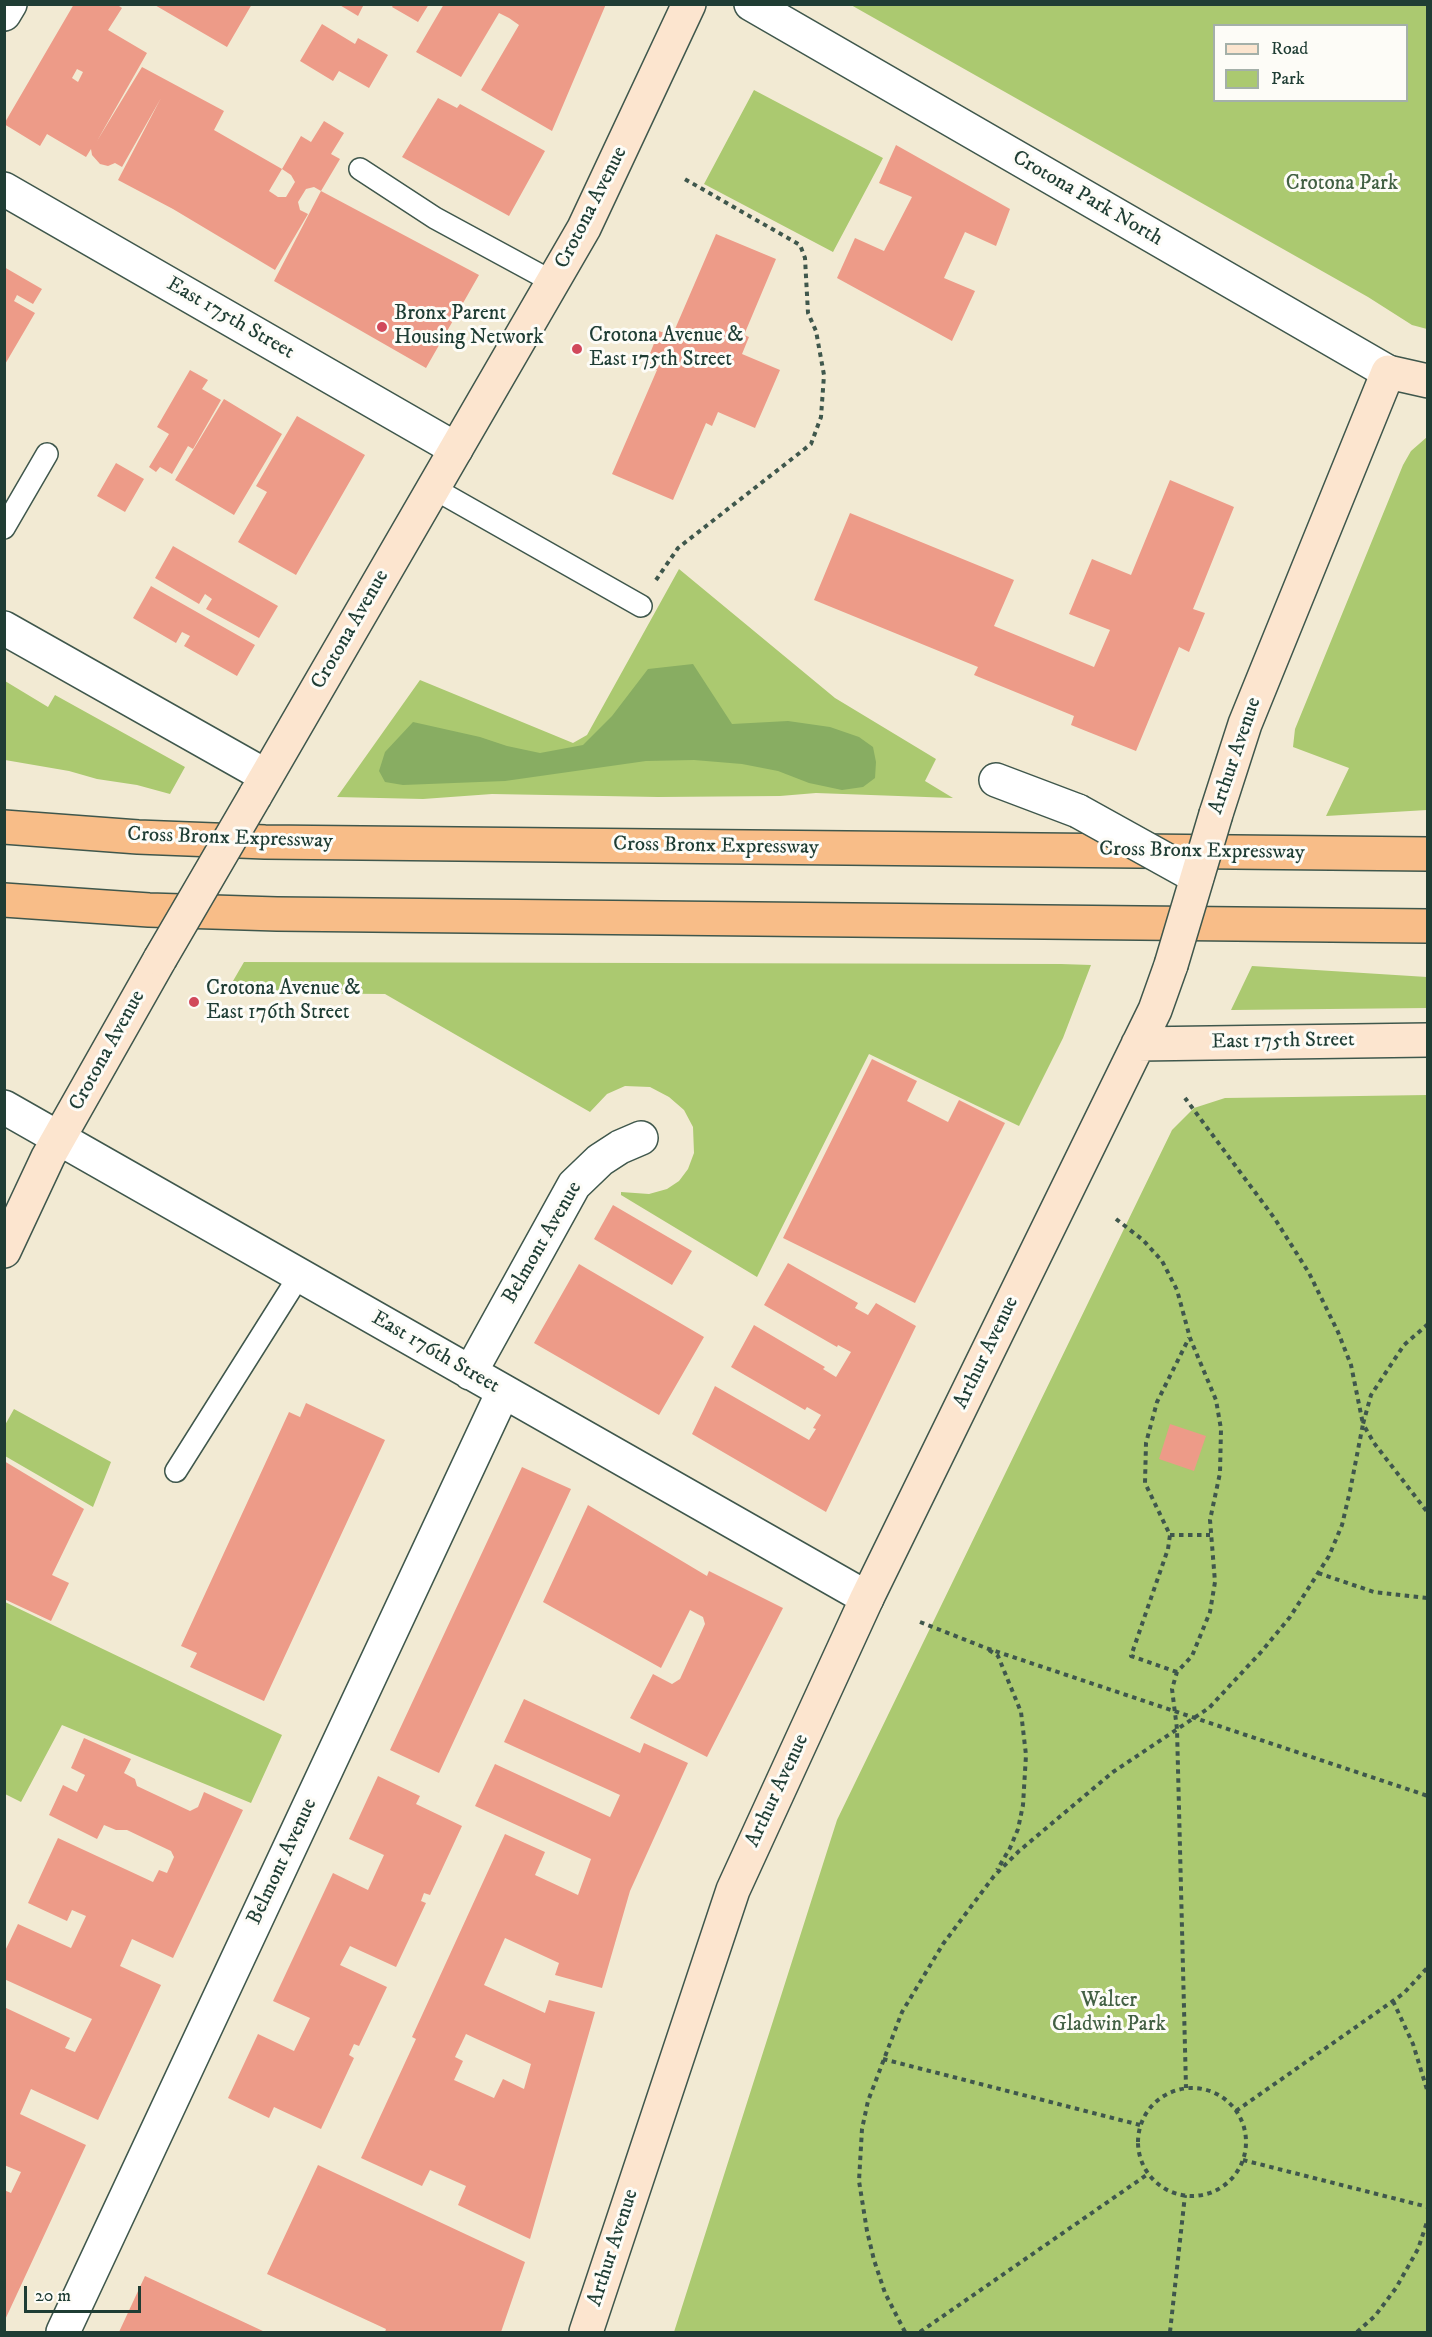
<!DOCTYPE html>
<html>
<head>
<meta charset="utf-8">
<style>
  body { margin:0 }
  #map { position:relative; width:1432px; height:2337px; overflow:hidden; background:#f2ead3; font-family:"IM FELL DW Pica",serif }
  canvas { display:block }
  .frame { position:absolute; inset:0; border:6px solid #1f3d34; pointer-events:none }
  .legend { position:absolute; left:1213px; top:24px; width:195px; height:78px; box-sizing:border-box; background:#fdfcf7; border:2px solid #a4b0a9; margin:0; padding:8px 10px; list-style:none; font-size:18px; color:#1f3d34 }
  .legend li { display:flex; align-items:center; gap:12px; height:30px }
  .legend b { width:30px; border:2px solid #a4b0a9 }
  .scale { position:absolute; left:24px; top:2286px; width:117px; height:27px; box-sizing:border-box; border:3px solid #1f3d34; border-top:0; padding-left:8px; font-size:18px; line-height:21px; white-space:nowrap; color:#1f3d34; -webkit-text-stroke:4px #fdfcf7; paint-order:stroke }
</style>
</head>
<body>
<div id="map">
<canvas width="1432" height="2337"></canvas>
<div class="frame"></div>
<ul class="legend">
<li><b style="height:8px;background:#fce5cf"></b>Road</li>
<li><b style="height:16px;background:#abc970"></b>Park</li>
</ul>
<div class="scale">20 m</div>
</div>
<script>
const g = document.querySelector('canvas').getContext('2d');
g.lineJoin = 'round';
function fill(path, color) { g.fillStyle = color; g.fill(path, 'evenodd'); }
const poly = rows => new Path2D(rows.map(r => 'M' + r).join(''));
function strokePath(path, color, width, dash) { g.strokeStyle = color; g.lineWidth = width; g.lineCap = dash ? 'butt' : 'round'; g.setLineDash(dash || []); g.stroke(path); }
function drawText(font, color, halo, rows, align = 'center') {
  g.font = font + ' "IM FELL DW Pica",serif'; g.lineWidth = 6; g.setLineDash([]); g.textBaseline = 'middle'; g.strokeStyle = halo; g.fillStyle = color; for (const [text, x, y, turn = 0] of rows) {
    g.save(); g.translate(x, y); g.rotate((+turn || 0) * Math.PI / 180); g.textAlign = isNaN(turn) ? turn : align; if (halo) g.strokeText(text, 0, 0); g.fillText(text, 0, 0); g.restore();
  }
}
fill(poly([
  [851,5,1427,5,1427,329,1412,325,1368,297],
  [1214,26,1406,26,1406,100,1214,100],
  [754,90,883,158,833,252,704,184],
  [1427,437,1427,810,1326,816,1349,768,1293,747,1295,729,1403,465,1411,451],
  [679,569,835,698,936,759,925,781,953,798,816,793,780,796,658,797,492,794,423,799,337,797,420,680,573,743,587,735],
  [5,681,48,707,55,695,185,767,170,794,137,785,97,779,69,771,5,760],
  [244,962,1061,964,1091,965,1063,1038,1019,1126,869,1054,757,1277,621,1195,621,1192,649,1194,667,1189,679,1181,688,1169,694,1153,693,1127,684,1110,669,1097,650,1087,625,1086,607,1094,590,1112,385,994,257,993,233,981],
  [1252,966,1427,977,1427,1008,1231,1010],
  [1427,1095,1427,2332,674,2332,837,1820,1172,1130,1194,1108,1225,1098],
  [14,1409,111,1462,93,1507,5,1456,5,1425],
  [5,1602,282,1735,251,1803,62,1725,21,1802,5,1794]
]), '#abc970');
fill(poly([
  [693,664,732,724,788,721,830,727,859,737,873,747,876,762,875,778,863,787,842,790,809,783,778,771,742,764,694,760,646,761,505,781,403,785,385,782,379,771,385,752,413,722,480,737,507,746,540,753,583,745,612,716,648,669]
]), '#88ad62');
fill(poly([
  [74,4,116,4,122,8,108,30,147,53,97,141,142,67,224,111,214,130,282,169,301,136,311,142,324,121,344,133,331,154,340,159,321,191,314,187,306,189,298,202,300,210,308,214,275,270,173,209,118,180,161,98,122,167,115,163,108,166,100,164,92,155,91,149,86,157,47,134,40,146,4,124],
  [77,69,83,72,78,82,72,78],
  [282,169,291,175,295,182,286,197,278,197,269,191],
  [153,4,252,4,227,47],
  [338,4,364,4,358,16],
  [394,4,429,4,418,22,392,7],
  [444,4,606,4,552,131,481,90,519,25,509,18,499,13,461,77,416,52],
  [322,24,355,44,358,38,388,55,369,88,339,71,333,81,300,61],
  [438,98,457,108,460,104,545,151,509,216,402,157],
  [896,145,1010,209,996,246,965,232,944,278,975,291,952,341,837,278,855,238,884,251,912,197,879,183],
  [321,191,479,275,426,368,274,281],
  [716,234,776,259,744,335,749,337,742,354,780,370,755,428,718,412,712,426,706,423,673,500,612,474,657,370,645,366,659,331,672,336],
  [4,267,42,289,33,304,17,295,14,301,35,313,4,366],
  [190,370,208,380,202,389,221,400,193,449,188,446,172,474,160,467,156,472,149,467,169,434,157,427],
  [224,399,282,434,234,515,175,480],
  [297,416,365,455,296,575,238,542,267,492,256,486],
  [116,463,144,479,125,512,97,496],
  [1170,480,1234,507,1193,609,1205,613,1189,652,1179,647,1136,751,1071,725,1074,716,974,675,978,667,814,600,850,513,1014,580,994,626,1094,667,1110,630,1069,614,1092,559,1131,575],
  [173,546,278,606,259,638,206,609,212,599,205,594,199,604,155,578],
  [151,586,255,645,237,676,184,646,190,636,182,632,176,643,133,618],
  [872,1059,917,1081,907,1101,948,1122,959,1100,1005,1123,915,1303,783,1238],
  [613,1205,692,1251,672,1285,594,1239],
  [788,1263,858,1303,855,1308,868,1315,876,1303,916,1326,826,1512,692,1434,715,1386,809,1440,816,1429,813,1428,821,1415,807,1407,805,1410,731,1367,754,1325,825,1367,823,1369,836,1377,851,1352,838,1345,837,1347,764,1305],
  [579,1264,704,1337,659,1415,534,1343],
  [306,1403,385,1440,264,1701,190,1667,197,1653,181,1646,289,1412,300,1417],
  [1170,1424,1206,1436,1194,1471,1159,1459],
  [4,1461,84,1509,52,1575,69,1583,51,1621,4,1599],
  [522,1467,571,1489,439,1773,390,1750],
  [588,1505,707,1576,709,1571,783,1608,707,1757,630,1718,653,1674,672,1684,680,1679,705,1624,703,1617,690,1610,661,1668,543,1602],
  [524,1699,640,1753,644,1743,688,1763,630,1891,602,1988,555,1975,559,1963,505,1938,484,1985,545,2013,549,2000,595,2012,530,2239,458,2205,466,2186,430,2170,422,2186,361,2158,416,2039,412,2037,505,1834,545,1852,535,1875,578,1895,591,1859,475,1806,495,1764,610,1817,620,1795,504,1742],
  [466,2034,531,2064,524,2089,503,2079,494,2098,454,2080,463,2061,455,2057],
  [84,1738,131,1759,124,1773,135,1779,137,1786,190,1811,198,1807,204,1792,243,1810,173,1958,132,1939,120,1966,161,1985,98,2120,31,2089,20,2114,86,2145,4,2322,4,2190,11,2193,21,2172,4,2165,4,2007,70,2038,65,2048,75,2052,92,2019,4,1979,4,1953,18,1924,71,1948,86,1916,72,1910,67,1921,28,1903,58,1838,153,1882,159,1870,167,1873,174,1857,171,1851,127,1830,116,1830,104,1825,97,1839,49,1815,63,1785,77,1792,85,1775,71,1768],
  [378,1776,420,1796,416,1804,462,1826,430,1895,424,1893,421,1901,426,1903,396,1967,350,1946,340,1965,387,1987,359,2046,354,2044,349,2055,354,2058,321,2129,274,2107,269,2118,228,2098,258,2034,294,2051,310,2018,273,2001,333,1873,368,1890,384,1855,349,1839],
  [318,2165,525,2262,501,2332,385,2332,386,2329,267,2274],
  [145,2276,265,2332,119,2332]
]), '#ed9b88');
const lane = poly([
  [360,169,435,218,553,282],
  [433,488,641,606],
  [4,528,47,454],
  [176,1471,299,1276]
]);
const street = poly([
  [751,4,1388,372],
  [4,14,10,4],
  [4,189,456,449],
  [4,628,266,776],
  [996,780,1078,811],
  [4,1107,867,1598],
  [470,1373,574,1185,600,1160,620,1147,641,1138],
  [63,2332,503,1392]
]);
const secondary = poly([
  [255,796,584,228,689,4],
  [1216,814,1245,724,1388,372,1428,381],
  [1138,1044,1428,1040],
  [4,1251,48,1157,160,959],
  [586,2332,733,1890,867,1598,1155,1010,1171,965]
]);
const highway = poly([
  [4,827,138,837,265,842,1428,854],
  [4,900,149,910,277,914,1428,926]
]);
strokePath(lane, '#3f574c', 24);
strokePath(street, '#3f574c', 36);
strokePath(secondary, '#3f574c', 36);
strokePath(highway, '#3f574c', 36);
strokePath(poly([
  [656,580,678,548,811,444,821,417,824,375,816,331,808,313,805,258,800,245,683,178],
  [1116,1219,1143,1240,1162,1261,1177,1290,1190,1338,1216,1400,1221,1429,1220,1473,1210,1520,1215,1582,1210,1612,1192,1656,1177,1672,1172,1689,1177,1729,1186,2088],
  [1428,1324,1404,1345,1371,1395,1363,1424,1374,1443,1428,1513],
  [1170,1535,1210,1535],
  [1318,1573,1374,1592,1428,1598],
  [920,1622,986,1648,1428,1796],
  [989,1650,998,1656,1021,1712,1026,1755,1023,1805,1018,1829,1010,1848,997,1870],
  [1177,1672,1131,1656,1168,1549,1170,1535,1145,1483,1146,1443,1157,1402,1189,1338],
  [1393,2001,1413,2044,1428,2093],
  [883,2059,1140,2125],
  '1138 2142a54 54 0 1 1 108 0a54 54 0 1 1-108 0Z',
  [1236,2111,1393,2001,1404,1993,1428,1967],
  [1243,2160,1428,2207],
  [905,2332,885,2293,874,2260,867,2231,859,2181,862,2129,868,2101,902,2012,943,1944,994,1876,1019,1851,1113,1772,1209,1708,1262,1651,1290,1617,1329,1556,1342,1525,1350,1491,1363,1424,1351,1365,1338,1332,1309,1273,1275,1219,1185,1098],
  [920,2332,1148,2174],
  [1170,2332,1185,2195],
  [1357,2332,1375,2316,1396,2288,1418,2249,1428,2219]
]), '#3f574c', 4, [4.5, 4.5]);
strokePath(lane, '#fff', 21);
strokePath(street, '#fff', 33);
strokePath(secondary, '#fce5cf', 33);
strokePath(highway, '#f8bd88', 33);
const streetBridge = poly([
  [1078,811,1197,877]
]);
const secondaryBridge = poly([
  [160,959,255,796],
  [1171,965,1216,814]
]);
strokePath(streetBridge, '#3f574c', 36, []);
strokePath(secondaryBridge, '#3f574c', 36, []);
strokePath(streetBridge, '#fff', 33);
strokePath(secondaryBridge, '#fce5cf', 33);
for (const [x, y, r, color] of [
  [382,327,6,"#d1495b"],
  [577,349,6,"#d1495b"],
  [194,1002,6,"#d1495b"]
]) { const dot = new Path2D(); dot.arc(x, y, r, 0, 2 * Math.PI); g.fillStyle = color; g.fill(dot); strokePath(dot, '#fdfcf7', 2); }
drawText('21px', '#426043', '#fdfcf7', [
  ["Crotona Park",1342,185],
  ["Walter",1109,2002],
  ["Gladwin Park",1109,2026]
]);
drawText('21px', '#1f3d34', '#fdfcf7', [
  ["Crotona Park North",1087,199,30],
  ["Crotona Avenue",592,208,-63],
  ["East 175th Street",230,319,30],
  ["Crotona Avenue",351,630,-60],
  ["Arthur Avenue",1236,756,-71],
  ["Cross Bronx Expressway",230,839,2],
  ["Cross Bronx Expressway",716,847,1],
  ["Cross Bronx Expressway",1202,852,1],
  ["East 175th Street",1283,1042,-1],
  ["Crotona Avenue",108,1051,-61],
  ["Belmont Avenue",543,1243,-60],
  ["East 176th Street",435,1353,30],
  ["Arthur Avenue",987,1353,-64],
  ["Arthur Avenue",778,1791,-65],
  ["Belmont Avenue",283,1862,-65],
  ["Arthur Avenue",614,2248,-72]
]);
drawText('21px', '#1f3d34', '#fdfcf7', [
  ["Bronx Parent",394,315],
  ["Housing Network",394,339],
  ["Crotona Avenue &",589,337],
  ["East 175th Street",589,361],
  ["Crotona Avenue &",206,990],
  ["East 176th Street",206,1014]
], 'left');
</script>
</body>
</html>
